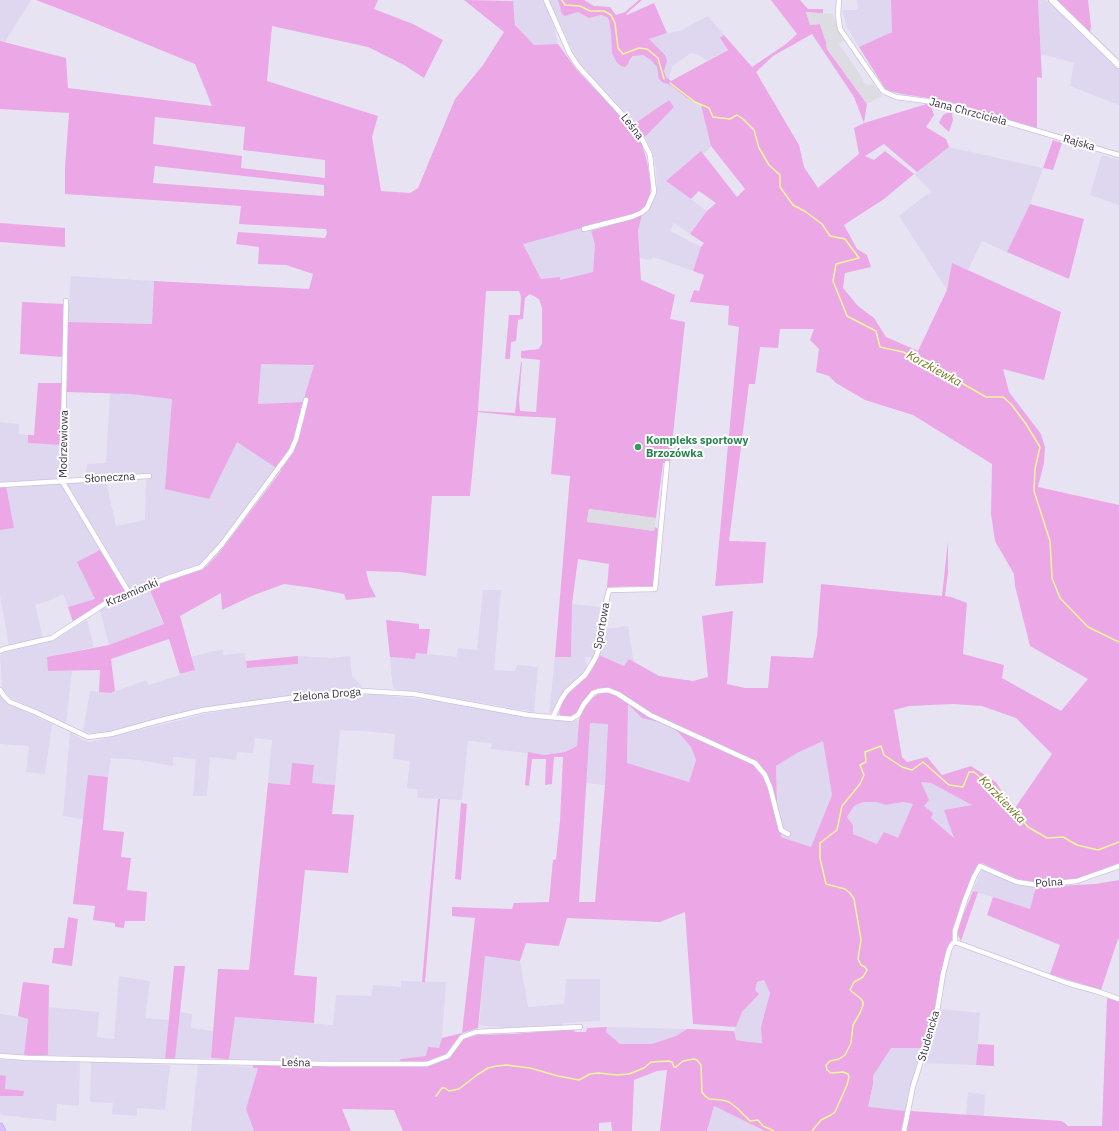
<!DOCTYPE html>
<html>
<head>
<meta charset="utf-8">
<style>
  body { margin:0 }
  canvas { display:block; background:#e8e3f3 }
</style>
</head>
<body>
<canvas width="1119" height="1131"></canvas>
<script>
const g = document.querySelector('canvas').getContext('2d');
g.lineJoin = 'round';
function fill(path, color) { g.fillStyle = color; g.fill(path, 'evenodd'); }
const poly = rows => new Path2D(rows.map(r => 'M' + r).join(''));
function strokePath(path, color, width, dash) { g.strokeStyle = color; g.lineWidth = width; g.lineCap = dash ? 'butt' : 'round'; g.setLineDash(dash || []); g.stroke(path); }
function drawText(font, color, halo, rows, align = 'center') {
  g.font = font + ' "IBM Plex Sans",sans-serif'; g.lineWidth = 4; g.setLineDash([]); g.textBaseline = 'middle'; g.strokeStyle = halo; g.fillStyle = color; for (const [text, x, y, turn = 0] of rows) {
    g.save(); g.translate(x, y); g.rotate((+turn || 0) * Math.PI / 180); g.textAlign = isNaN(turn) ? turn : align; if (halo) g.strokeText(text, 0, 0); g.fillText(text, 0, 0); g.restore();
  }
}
fill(poly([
  [0,0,31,0,5,42,0,41],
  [512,0,544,0,554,25,558,44,534,45,516,26],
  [548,0,558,0,558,3,569,15,578,12,589,18,601,15,607,17,609,20,611,33,612,53,628,64,630,59,637,55,643,55,651,60,658,67,659,79,662,82,672,86,687,98,701,105,711,146,704,154,701,151,666,181,707,211,690,234,674,223,670,231,701,247,693,271,653,257,651,260,639,258,638,231,642,215,646,213,657,189,656,169,652,152,645,137,674,107,669,100,634,124,579,64],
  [857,0,891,0,892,32,859,47,847,28,842,10,858,10],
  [1038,0,1046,0,1119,70,1119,105,1070,86,1074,63,1041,54],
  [708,16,724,35,720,39,728,49,707,61,699,55,691,53,672,66,669,79,666,77,664,71,666,61,648,38,682,30],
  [949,147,1043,168,1030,204,1007,252,982,241,968,270,952,264,947,290,899,216,931,191,914,174],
  [1102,155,1119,160,1119,205,1090,195],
  [589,226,595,245,593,272,560,280,560,277,541,279,523,244],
  [71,276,154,281,152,324,68,322],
  [261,363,314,365,303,402,258,404],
  [110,393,130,394,172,399,166,489,209,499,237,441,281,471,260,496,219,553,207,566,149,588,159,615,164,624,109,645,100,610,133,594,66,483,106,481,116,526,145,520,146,478,152,478,151,475,85,478,87,464,106,463],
  [0,422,19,424,19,434,28,435,28,443,62,445,60,479,0,482],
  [62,484,100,550,77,562,95,599,68,607,63,594,48,601,35,605,43,638,9,646,0,596,0,530,14,528,6,486],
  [483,590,501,590,494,670,515,671,517,665,538,667,534,712,419,692,394,689,392,682,390,657,415,659,416,653,457,657,458,648,477,650],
  [572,604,602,607,599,641,594,658,585,657,587,669,580,676,568,687,559,698,553,711,549,714,555,657,571,657],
  [87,620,94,647,47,657,49,671,72,671,66,724,9,697,2,687,0,655,5,652,44,643,59,637],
  [628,626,633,658,636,663,629,659,625,666,599,655,603,643,605,629],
  [223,649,223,655,245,653,247,668,298,664,298,656,331,658,350,656,352,676,362,686,361,689,315,692,206,707,103,733,92,734,83,731,90,691,111,693,146,680,149,685,195,670,191,657],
  [0,693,7,703,52,724,45,774,26,772,29,746,0,744],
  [374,694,428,700,530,717,569,721,579,720,577,746,565,752,544,755,491,749,492,743,468,741,462,800,417,798,418,789,407,788,410,761,393,759,395,734,363,731,340,730,335,785,312,783,314,765,292,763,290,785,268,783,272,740,255,738,253,753,237,752,236,760,210,757,207,796,193,796,196,759,173,757,173,766,140,760,111,758,108,777,88,775,83,819,63,816,70,732,82,740,90,742,205,714,266,704,328,697],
  [628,703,667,724,678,732,691,747,696,760,689,782,627,763],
  [590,723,608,724,605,785,585,783],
  [823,741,832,795,811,847,781,837,782,828,777,803,776,766,797,753],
  [920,782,931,783,973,805,955,838,931,818,924,806],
  [863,802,877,802,886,805,903,802,913,804,898,839,877,844,853,834,853,825,847,817,854,806],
  [983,870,1020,885,1036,887,1030,909,973,891,978,878],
  [485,956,520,961,528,1007,564,1004,566,979,600,979,600,1021,563,1023,563,1025,500,1028,479,1025],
  [119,976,150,981,145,1018,169,1020,165,1059,48,1055,49,1007,99,1012,97,1037,114,1039],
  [764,980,770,993,761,1027,762,1043,749,1042,736,1040,734,1031,742,1012,759,994,755,990,757,982],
  [401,981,446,982,442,1038,439,1049,428,1047,427,1056,401,1059,398,1062,229,1059,235,1017,333,1025,336,995,371,996,373,985,401,987],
  [940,1009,980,1013,976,1065,923,1063],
  [180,1012,192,1014,191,1028,213,1031,211,1058,175,1059],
  [0,1014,28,1018,24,1055,0,1053],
  [607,1027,687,1029,676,1036,652,1044,620,1044,606,1032],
  [891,1048,923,1048,912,1082,905,1111,868,1108,873,1084,873,1076],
  [0,1060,80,1061,79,1106,57,1104,56,1121,1,1115,0,1113,0,1096,23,1096,24,1092,5,1089,6,1076,0,1075],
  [91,1062,170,1065,165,1110,137,1108,137,1116,112,1114,113,1103,90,1102],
  [198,1064,258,1068,246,1109,254,1131,191,1131],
  [968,1092,985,1095,984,1117,966,1116],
  [714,1106,765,1131,707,1131]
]), '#dfd7ef');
fill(poly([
  [36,0,378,0,374,9,413,24,443,40,424,78,404,65,368,47,272,26,267,81,378,116,372,137,381,191,410,193,418,188,455,99,483,65,504,32,464,0,513,1,515,25,534,45,558,44,576,69,625,121,642,144,647,162,651,185,650,195,644,209,630,215,523,244,541,279,560,277,560,280,593,272,595,245,591,231,642,215,638,231,641,280,675,295,670,319,685,322,670,463,663,463,656,518,589,509,587,521,654,531,655,527,658,529,659,532,653,586,607,587,609,564,578,559,572,604,571,657,555,657,570,476,551,474,556,418,516,416,478,412,470,496,432,496,426,576,400,572,366,571,369,583,376,597,346,600,344,594,313,588,284,584,254,595,222,610,221,593,180,616,195,670,180,674,169,639,111,659,115,691,111,693,99,692,100,670,48,671,47,657,109,645,164,624,149,588,184,574,207,566,219,553,281,471,237,442,209,499,165,489,172,399,130,394,67,392,68,322,152,324,154,281,309,289,313,274,286,265,258,264,259,247,236,244,238,232,325,238,327,233,326,229,239,224,241,206,65,194,65,167,69,113,0,109,0,41,66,58,68,88,212,106,195,64,75,15],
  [155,117,245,127,243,150,325,160,325,178,241,168,242,156,153,144],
  [155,166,324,185,324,196,153,183],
  [486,291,519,291,521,297,520,315,509,315,505,359,510,359,511,342,516,341,518,320,523,319,525,298,530,294,539,299,542,308,542,343,539,349,521,351,521,358,540,360,536,412,520,411,519,400,522,362,521,362,515,413,478,411],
  [261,364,314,365,303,402,258,404],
  [558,0,584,0,594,6,610,7,616,15,625,12,639,0,642,0,626,14,627,15,654,3,667,33,649,39,665,55,667,61,664,71,666,77,671,81,728,50,720,38,724,35,752,67,786,44,797,34,771,0,800,0,808,9,823,9,823,14,806,12,810,25,820,24,826,42,827,49,867,104,864,123,930,103,934,115,926,127,946,139,949,147,917,172,884,144,865,156,874,160,885,151,914,174,884,199,844,225,857,249,867,255,871,267,845,273,843,288,858,306,874,318,886,337,918,351,947,290,952,263,1061,312,1044,380,1003,369,1009,392,1041,434,1045,447,1044,463,1038,487,1119,505,1119,864,1091,875,1071,880,1030,883,1019,881,982,863,976,867,952,930,952,940,947,948,934,1011,923,1048,891,1048,873,1076,873,1084,868,1107,905,1111,901,1131,765,1131,714,1106,707,1131,660,1131,667,1070,657,1071,634,1080,632,1131,612,1131,611,1122,599,1123,599,1131,403,1131,394,1110,342,1109,351,1131,254,1131,246,1109,258,1068,253,1068,253,1064,429,1065,449,1057,463,1039,477,1035,513,1034,573,1029,575,1032,586,1032,587,1028,607,1027,606,1032,620,1044,652,1044,676,1036,687,1029,734,1031,736,1040,749,1042,762,1043,761,1027,770,993,764,980,757,982,755,990,759,994,742,1012,736,1027,693,1024,685,912,660,922,567,918,559,946,526,943,520,961,485,956,478,1028,462,1033,447,1054,426,1062,398,1062,401,1059,426,1056,428,1047,439,1048,442,1038,462,1033,475,918,452,916,452,907,512,909,514,903,549,902,553,860,556,859,560,821,563,757,554,757,552,784,545,785,546,759,532,759,529,786,525,785,528,752,544,755,565,752,577,746,579,720,584,707,590,700,598,694,610,692,612,689,602,688,591,692,583,702,577,714,572,717,561,717,559,713,561,705,567,695,592,670,599,655,624,666,629,659,659,676,693,681,708,677,702,616,733,611,727,684,745,688,768,688,771,656,813,658,817,636,821,584,942,596,948,541,948,572,945,596,951,597,967,603,963,654,1004,665,1002,678,1061,711,1088,679,1030,646,1015,586,1014,574,995,541,991,514,992,464,913,415,865,400,836,383,829,376,816,372,819,349,810,340,814,329,780,329,778,348,760,347,755,384,749,384,729,541,766,542,763,583,715,586,739,327,728,325,729,306,690,302,694,290,699,291,704,275,693,271,701,247,704,243,690,234,707,211,716,203,699,191,691,199,666,181,701,151,737,197,745,189,711,146,701,105,687,98,672,86,662,82,659,79,657,67,651,60,643,55,633,56,630,59,628,64,625,67,621,66,617,63,612,53,611,33,609,20,607,17,601,15,589,18,578,12,565,16,562,14],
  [812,34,854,97,864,123,854,128,859,154,818,188,804,167,799,145,756,72,773,56],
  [628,704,642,718,667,724,678,732,691,747,696,760,689,782,627,763],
  [953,704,982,706,1016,718,1052,754,1013,811,996,782,971,766,942,775,927,757,907,762,902,757,894,710,909,706],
  [590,723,608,724,605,785,595,902,579,902],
  [823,741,832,795,811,847,781,837,782,828,777,803,776,766,797,753],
  [921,782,931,783,972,805,944,810,954,838,931,818,933,813,924,806,929,800],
  [863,802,877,802,886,805,903,802,913,804,898,838,884,832,877,844,853,834,853,825,847,817,854,806],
  [891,0,1038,0,1042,78,1037,77,1037,128,976,111,948,101,902,94,886,90,859,47,892,32],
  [1056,0,1088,0,1091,26,1090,33],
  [669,100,674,107,645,137,634,124],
  [947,113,952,113,953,120,949,132,939,123,943,115],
  [1053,140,1062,143,1053,170,1043,168],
  [1030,204,1084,219,1069,279,1007,252],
  [0,223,65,228,65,247,0,242],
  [22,302,64,304,63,357,20,354],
  [38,383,63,383,62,445,28,443,28,435,34,435],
  [6,486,14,528,0,530,0,487],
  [100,550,127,592,98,605,73,622,68,607,95,599,77,562],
  [386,620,419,624,419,629,430,629,427,654,416,653,415,659,390,657],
  [298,656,298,664,247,668,246,661],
  [292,763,314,765,312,783,335,785,332,814,354,815,348,873,305,870,294,975,317,977,314,1023,235,1017,229,1059,211,1058,218,969,249,970,268,783,290,785],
  [88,775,108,777,103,830,124,832,121,857,131,858,127,890,147,892,145,921,125,921,124,928,115,927,115,923,93,920,95,906,73,904],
  [438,799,440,799,425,982,422,982],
  [461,803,467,804,461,880,455,879],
  [1119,880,1119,939,1118,939,1101,990,1050,974,1060,945,987,915,993,897,1030,909,1036,887,1096,884],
  [973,891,978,892,961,941,957,933,959,925],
  [68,917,78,919,72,966,52,963,54,948,64,948],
  [174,966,185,966,175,1059,165,1059],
  [23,982,49,985,48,1055,24,1055,28,1019,18,1016],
  [1107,998,1119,1001,1119,1131,906,1131,911,1111,1062,1121,1068,1126,1102,1126],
  [978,1044,994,1045,994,1066,976,1065],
  [0,1075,6,1076,5,1089,24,1091,23,1096,0,1096]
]), '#eca7e6');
fill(poly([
  [806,12,833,14,837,28,844,40,839,44,860,74,864,83,869,85,873,84,882,96,867,104,827,49,826,42,820,24,810,25],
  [589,509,656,518,654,531,587,522]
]), '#dddce3');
strokePath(poly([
  [562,0,565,5,580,6,590,11,604,11,611,15,615,23,618,48,623,54,639,48,647,49,658,58,664,79],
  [670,83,695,102,709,108,713,117,730,119,737,115,743,119,754,130,759,148,769,165,780,175,780,187,793,205,806,212,822,224,830,236,845,239,859,258,836,264,833,281,847,316,876,331,880,347,903,352,939,370,986,397,1003,397,1011,404,1026,424,1040,447,1035,469,1034,491,1050,541,1052,578,1060,598,1088,627,1119,642],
  [436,1096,442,1088,445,1088,449,1091,459,1089,477,1075,488,1068,497,1066,506,1065,530,1068,558,1076,579,1080,590,1074,599,1073,617,1075,629,1074,644,1068,651,1062,669,1061,672,1062,674,1067,676,1067,683,1061,694,1059,697,1060,701,1065,702,1092,705,1096,709,1099,722,1100,729,1102,737,1108,750,1121,758,1120,763,1126,774,1131],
  [812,1131,821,1120,831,1115,835,1112,847,1085,849,1077,848,1074,843,1072,831,1073,827,1070,826,1065,830,1061,839,1059,845,1055,851,1043,853,1025,860,1013,863,1005,863,1002,861,999,850,990,854,982,863,977,867,970,865,967,861,965,858,959,861,940,854,899,850,893,845,889,826,884,820,858,820,843,837,830,842,806,860,784,864,775,860,765,866,762,865,752,881,746,884,755,902,767,912,770,923,762,949,785,963,787,969,772,974,772,1002,796,1028,827,1047,838,1063,837,1077,845,1098,850,1119,842]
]), '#f2f798', 1.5);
const minor = poly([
  [546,0,570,54,578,66,639,133,650,155,654,192,647,208,641,213,631,217,584,229],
  [839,0,838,15,840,29,883,91,896,97,942,103,1119,155],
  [66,301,62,481,129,593],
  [0,485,149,476],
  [0,651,4,649,52,638,106,603,165,579,201,567,222,544,291,451,296,439,306,400],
  [0,690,4,696,10,702,35,712,88,737,111,734,158,721,203,710,306,696,363,691,414,694,528,715,571,719,578,715,584,704,593,693,598,691,608,690,618,694,650,715,755,763,765,775,770,787,781,830,788,834],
  [553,717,561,700,567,691,585,675,590,667,596,657,600,645,605,606,609,590,655,589,667,463],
  [955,942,1067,983,1096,991,1119,999],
  [0,1056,28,1058,159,1061,330,1064,427,1064,448,1056,462,1037,476,1032,580,1027],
  [904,1131,913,1086,937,1011,943,974,949,950,952,944,955,942,955,931,965,900,974,877,980,866,1017,882,1037,885,1077,881,1119,866]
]);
const tertiary = poly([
  [1052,0,1119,65]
]);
const secondary = poly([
  [0,1127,2,1131]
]);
strokePath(minor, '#cac2dd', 6);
strokePath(tertiary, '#cac2dd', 8);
strokePath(secondary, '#b396e4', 8);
strokePath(minor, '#fff', 4.5);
strokePath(tertiary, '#fff', 6);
strokePath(secondary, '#d9c1ff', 7);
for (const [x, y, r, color] of [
  [638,447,4,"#2e9e5b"]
]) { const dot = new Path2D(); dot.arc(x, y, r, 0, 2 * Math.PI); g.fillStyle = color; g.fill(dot); strokePath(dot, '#fff', 1.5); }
drawText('11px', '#373245', '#fff', [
  ["Jana Chrzciciela",968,112,15],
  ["Leśna",632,127,52],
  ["Rajska",1079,143,16],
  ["Modrzewiowa",64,444,-89],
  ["Słoneczna",110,478,-3],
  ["Krzemionki",132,593,-23],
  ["Sportowa",602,626,-80],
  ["Zielona Droga",327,695,-5],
  ["Polna",1049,883,-4],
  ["Studencka",929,1036,-74],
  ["Leśna",296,1063,1]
]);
drawText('bold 11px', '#27864d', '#fff', [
  ["Kompleks sportowy",646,441],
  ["Brzozówka",646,454]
], 'left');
drawText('italic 12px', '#71761c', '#fff', [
  ["Korzkiewka",934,369,29],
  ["Korzkiewka",1002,800,46]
]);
</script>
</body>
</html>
